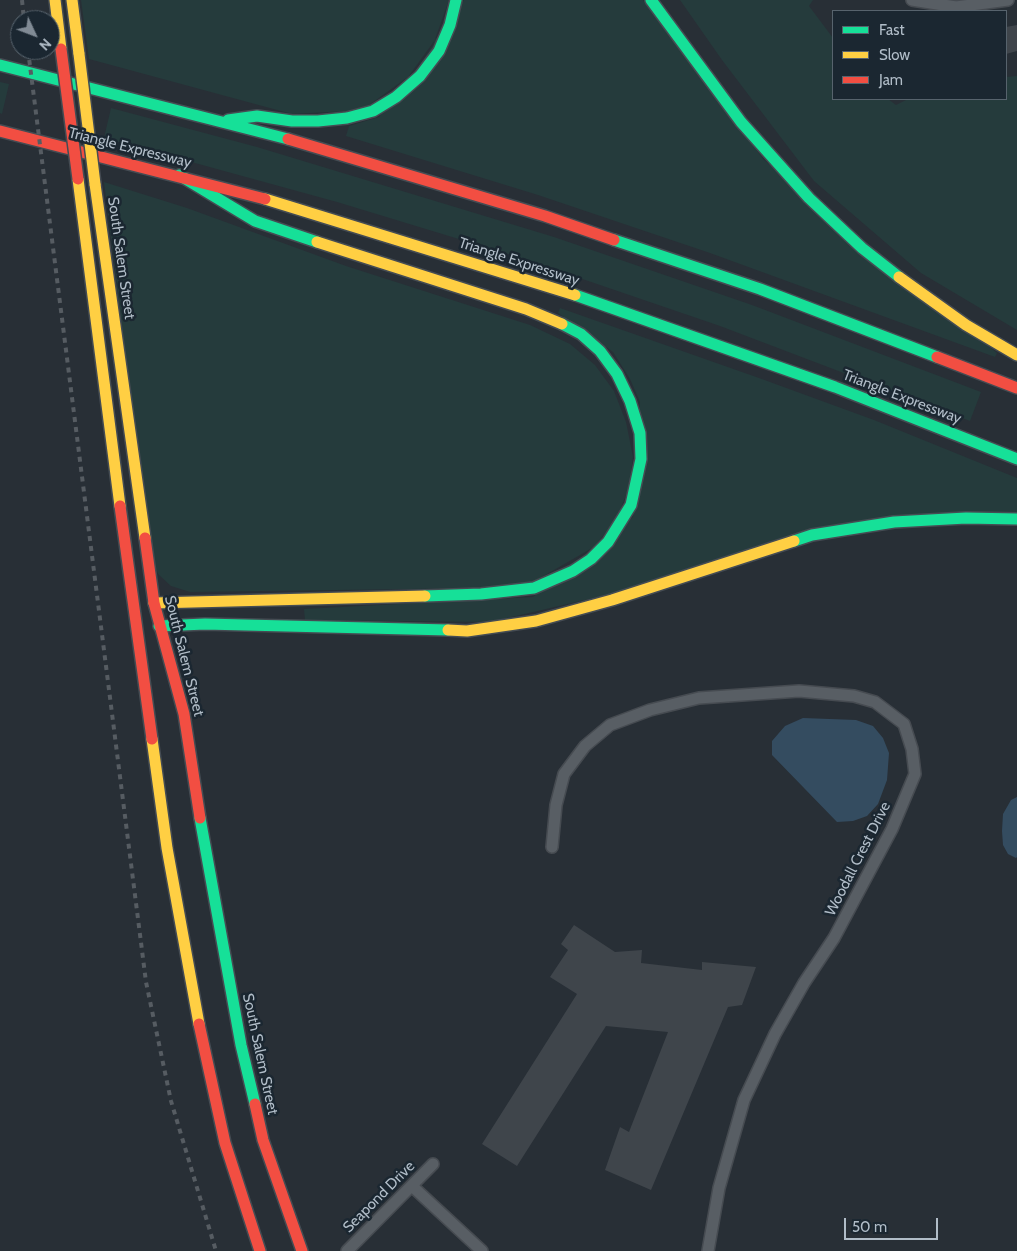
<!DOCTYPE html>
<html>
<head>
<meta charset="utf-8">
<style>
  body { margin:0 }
  #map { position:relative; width:1017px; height:1251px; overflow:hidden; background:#282f36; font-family:Cabin,sans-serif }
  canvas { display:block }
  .legend { position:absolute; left:832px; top:10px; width:175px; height:90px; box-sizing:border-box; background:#1b2731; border:1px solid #57636d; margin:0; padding:6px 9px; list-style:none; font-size:15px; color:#b1bdc8 }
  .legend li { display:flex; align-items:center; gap:10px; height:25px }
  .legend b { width:25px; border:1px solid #57636d }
  .north { position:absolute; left:10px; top:10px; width:50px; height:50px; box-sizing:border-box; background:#1b2731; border:1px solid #57636d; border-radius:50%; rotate:133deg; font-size:14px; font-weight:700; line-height:20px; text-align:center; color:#b1bdc8 }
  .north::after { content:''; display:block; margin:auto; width:18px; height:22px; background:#818b95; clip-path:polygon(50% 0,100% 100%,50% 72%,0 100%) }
  .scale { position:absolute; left:844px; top:1218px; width:94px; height:22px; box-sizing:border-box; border:2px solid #b1bdc8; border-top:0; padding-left:6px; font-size:15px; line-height:18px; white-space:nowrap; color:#b1bdc8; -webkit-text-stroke:4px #1b2731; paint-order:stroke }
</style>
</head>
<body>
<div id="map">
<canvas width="1017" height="1251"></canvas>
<ul class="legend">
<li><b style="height:6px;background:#16e098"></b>Fast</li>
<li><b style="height:6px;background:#ffcf43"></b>Slow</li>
<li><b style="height:6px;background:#f24e42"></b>Jam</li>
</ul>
<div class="north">N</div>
<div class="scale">50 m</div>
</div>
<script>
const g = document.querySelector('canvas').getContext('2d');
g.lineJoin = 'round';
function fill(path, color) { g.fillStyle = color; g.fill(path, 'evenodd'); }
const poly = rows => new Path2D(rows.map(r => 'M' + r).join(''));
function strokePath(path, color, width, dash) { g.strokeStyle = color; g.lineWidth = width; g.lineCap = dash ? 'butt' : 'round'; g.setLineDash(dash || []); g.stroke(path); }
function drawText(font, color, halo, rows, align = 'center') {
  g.font = font + ' Cabin,sans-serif'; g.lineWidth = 5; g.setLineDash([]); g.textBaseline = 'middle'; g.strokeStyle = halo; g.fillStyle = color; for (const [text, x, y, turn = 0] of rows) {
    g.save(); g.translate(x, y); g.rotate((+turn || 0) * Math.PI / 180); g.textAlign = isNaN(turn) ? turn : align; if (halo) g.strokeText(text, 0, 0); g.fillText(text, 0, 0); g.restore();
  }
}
fill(poly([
  [81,0,449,0,433,45,415,72,369,105,347,111,292,114,89,59],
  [464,0,643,0,764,160,997,353,995,357,710,253,538,195,346,136,349,126,379,117],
  [680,0,813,0,809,6,833,38,833,99,888,99,896,105,908,99,1006,99,1006,77,1017,76,1017,330,921,273,814,181,722,60],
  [0,82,9,84,2,114,0,113],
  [111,108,257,147,554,237,752,305,981,392,970,421,720,326,518,257,337,202,104,138],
  [104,182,187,208,346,266,530,325,570,344,595,365,614,391,626,422,633,457,629,488,616,520,594,547,533,582,485,588,190,592,171,586,158,574,150,555],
  [560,308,759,378,874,420,1017,478,1017,513,905,515,598,597,490,622,305,620,304,609,533,597,633,517,640,402,630,379,613,352,558,313]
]), '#253b3c');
fill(poly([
  [803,718,856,720,873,726,883,738,889,753,887,780,878,804,867,816,853,821,837,822,772,755,772,741,785,726],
  [1017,797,1017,857,1016,858,1008,854,1003,845,1002,831,1003,814,1011,800]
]), '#344c60');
fill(poly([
  [1017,25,1017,51,1006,54,1006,27],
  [574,925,615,952,642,950,641,963,702,970,702,962,756,967,742,1005,728,1007,651,1190,605,1170,620,1127,629,1132,668,1032,606,1026,517,1166,482,1144,577,994,550,977,568,950,561,944]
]), '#3f454b');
const street = poly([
  [912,0,956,7,1008,0],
  [552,847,556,805,564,774,585,746,610,725,650,710,699,698,799,691,854,696,875,702,904,724,912,749,915,774,892,829,834,938,804,983,775,1034,744,1100,719,1188,708,1251],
  [412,1186,482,1251],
  [347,1251,433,1164]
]);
const fast = poly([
  [651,0,741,122,809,198,862,248,899,277],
  [0,65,288,139],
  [228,120,257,116,292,121,318,121,347,118,373,111,396,97,420,76,439,51,450,25,456,0],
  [179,175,255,221,317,242],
  [614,240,760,289,937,357],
  [575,295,835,387,1017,459],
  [794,541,812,535,894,522,966,518,1017,519],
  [425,596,481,594,534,588,573,571,591,559,608,542,631,505,641,459,640,433,630,401,617,374,600,351,581,334,562,324],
  [159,626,205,624,448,630],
  [200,818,241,1045,255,1104]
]);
const slow = poly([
  [55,0,61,49],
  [72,0,79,54],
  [78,179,120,506],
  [95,184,145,538],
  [265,199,575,295],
  [317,242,526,309,562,324],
  [899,277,966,325,1017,355],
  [154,603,425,596],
  [448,630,467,631,536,621,612,600,794,541],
  [152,739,167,848,199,1024]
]);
const jam = poly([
  [0,131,265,199],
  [288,139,545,216,614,240],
  [937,357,1017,388],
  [120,506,152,739],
  [145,538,154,603,184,714,200,818],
  [199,1024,225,1143,260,1251],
  [255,1104,263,1140,302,1251]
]);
strokePath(street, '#464b51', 14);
strokePath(fast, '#454c53', 14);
strokePath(slow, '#454c53', 14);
strokePath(jam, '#454c53', 14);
strokePath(street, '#585e64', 11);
strokePath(fast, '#16e098', 11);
strokePath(slow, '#ffcf43', 11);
strokePath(jam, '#f24e42', 11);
strokePath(poly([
  [22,0,24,20],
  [28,50,146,982,171,1101,216,1251]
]), '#565c62', 4, [5, 5]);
const slowBridge = poly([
  [79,54,95,184]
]);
const jamBridge = poly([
  [61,49,78,179]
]);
strokePath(slowBridge, '#454c53', 14, []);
strokePath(jamBridge, '#454c53', 14, []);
strokePath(slowBridge, '#ffcf43', 11);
strokePath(jamBridge, '#f24e42', 11);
drawText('15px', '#b1bdc8', '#1b2731', [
  ["Triangle Expressway",130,148,14],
  ["South Salem Street",121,258,82],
  ["Triangle Expressway",519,262,18],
  ["Triangle Expressway",902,397,21],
  ["South Salem Street",184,656,76],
  ["Woodall Crest Drive",858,859,-63],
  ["South Salem Street",260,1054,78],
  ["Seapond Drive",379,1197,-45]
]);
</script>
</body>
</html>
